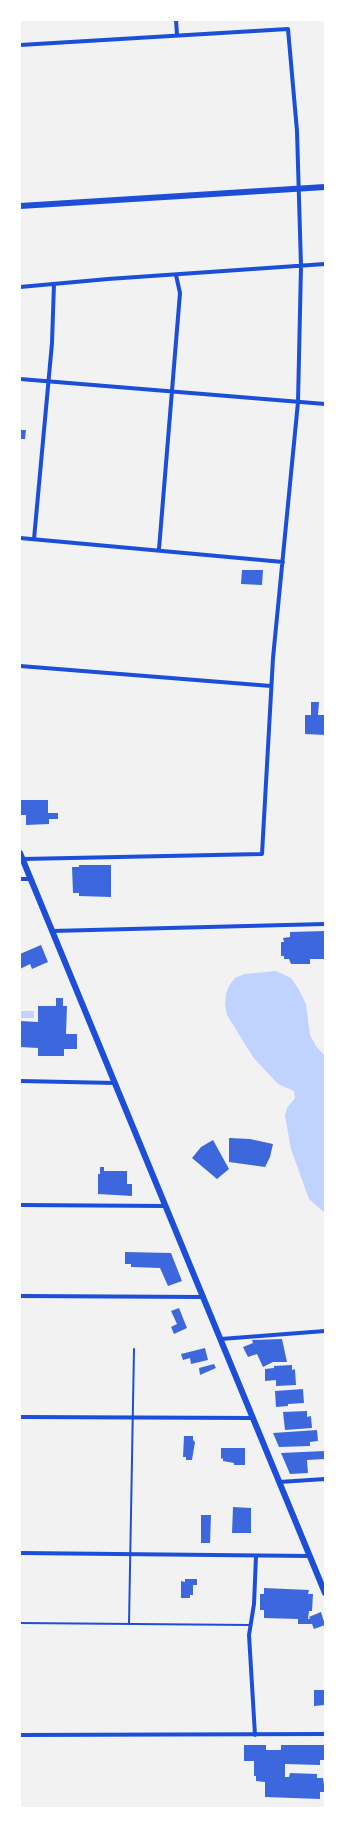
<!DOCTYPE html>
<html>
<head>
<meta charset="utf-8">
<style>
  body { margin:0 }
  #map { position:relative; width:345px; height:1828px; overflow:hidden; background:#f2f2f2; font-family:"PT Sans",sans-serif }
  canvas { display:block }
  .frame { position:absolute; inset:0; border:21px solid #fff; pointer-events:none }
</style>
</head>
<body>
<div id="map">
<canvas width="345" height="1828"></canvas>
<div class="frame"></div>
</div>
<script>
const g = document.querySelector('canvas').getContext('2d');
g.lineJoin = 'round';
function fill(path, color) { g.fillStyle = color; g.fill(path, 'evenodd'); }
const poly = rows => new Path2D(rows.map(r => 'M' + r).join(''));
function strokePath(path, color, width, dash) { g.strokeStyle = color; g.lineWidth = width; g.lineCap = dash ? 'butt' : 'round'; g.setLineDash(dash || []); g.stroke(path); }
fill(poly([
  [276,971,291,978,299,990,306,1004,310,1035,316,1046,325,1056,325,1213,309,1199,291,1149,285,1116,287,1108,295,1098,294,1091,278,1084,253,1057,227,1015,225,1004,226,994,229,986,235,978,245,974],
  [20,1011,34,1011,34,1018,20,1018]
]), '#bfd3fe');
fill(poly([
  [20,430,26,430,25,439,20,439],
  [242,570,263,570,262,585,241,584],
  [311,702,319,702,318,715,325,715,325,735,305,734,305,715,311,715],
  [21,800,48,800,48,813,58,813,58,819,49,819,49,824,26,825,26,815,21,815],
  [79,865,111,865,111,897,79,896,79,893,73,893,72,867,79,867],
  [325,931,325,959,310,959,310,964,291,964,289,959,284,959,284,956,281,956,281,942,284,942,283,938,290,937,290,932],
  [41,945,48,962,32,969,30,964,20,969,20,954],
  [56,998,63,998,63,1006,67,1006,66,1034,77,1034,77,1049,64,1049,64,1056,38,1056,38,1048,20,1047,20,1021,38,1022,38,1006,56,1006],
  [229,1138,250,1139,273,1144,270,1157,265,1167,229,1162],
  [213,1140,229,1169,217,1179,192,1158,201,1147],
  [100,1167,104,1167,104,1171,127,1171,127,1184,132,1184,132,1196,98,1194,98,1174,100,1174],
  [125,1252,171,1253,182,1281,168,1286,160,1268,131,1267,131,1264,125,1264],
  [179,1308,187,1328,174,1334,171,1327,177,1324,171,1311],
  [282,1339,287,1362,273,1362,263,1367,257,1354,248,1357,243,1347,253,1343,252,1340],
  [205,1348,208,1360,191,1364,190,1358,183,1360,181,1354],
  [214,1364,216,1368,200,1375,199,1368],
  [292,1365,292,1370,295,1369,296,1385,276,1386,276,1380,265,1381,265,1369,274,1368,274,1366],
  [303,1389,304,1403,288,1404,288,1406,276,1407,275,1391],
  [307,1411,307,1417,311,1416,312,1428,285,1430,283,1412],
  [317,1430,318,1441,310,1442,310,1446,279,1447,273,1433],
  [184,1436,193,1436,193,1440,195,1442,192,1460,186,1460,186,1457,183,1457],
  [221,1448,245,1448,245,1465,234,1465,234,1463,223,1461,223,1458,221,1459],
  [325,1451,325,1459,307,1460,308,1473,290,1474,281,1453],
  [233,1507,251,1508,251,1533,232,1533],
  [201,1515,211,1515,210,1543,201,1543],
  [185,1579,197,1579,197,1585,193,1585,193,1595,190,1595,190,1598,181,1598,181,1581,185,1582],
  [264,1588,309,1590,308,1594,313,1594,312,1611,309,1611,308,1619,310,1619,309,1617,321,1612,325,1625,314,1629,312,1624,298,1624,298,1619,264,1618,264,1610,260,1610,260,1594,264,1594],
  [314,1690,325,1690,325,1705,314,1706],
  [244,1745,266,1745,266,1750,281,1750,281,1745,325,1745,325,1760,320,1760,320,1765,285,1764,285,1777,289,1777,290,1773,317,1774,317,1778,323,1778,325,1792,320,1792,320,1799,265,1797,265,1782,256,1781,256,1776,254,1776,254,1761,244,1761]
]), '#3d67dc');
strokePath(poly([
  [20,1623,250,1625],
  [129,1623,134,1349]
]), '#1d4ed8', 2);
strokePath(poly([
  [176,20,177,35],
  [20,45,288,29,297,131,301,266,298,402,273,658,262,854,23,859],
  [20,287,108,279,325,264],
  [20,379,325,404],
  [20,538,283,562],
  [34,539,52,343,54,284],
  [159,549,180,293,176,275],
  [20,666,271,686],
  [20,879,31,879],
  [52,931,325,924],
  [20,1081,115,1083],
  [20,1205,166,1206],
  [20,1296,204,1297],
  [221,1339,325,1331],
  [20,1417,253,1418],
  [279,1482,325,1479],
  [20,1553,310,1556],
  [20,1735,325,1734],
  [255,1735,249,1635,254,1604,256,1556]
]), '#1d4ed8', 4);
strokePath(poly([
  [20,206,325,187],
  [20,853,325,1593]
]), '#1d4ed8', 6);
</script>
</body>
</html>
